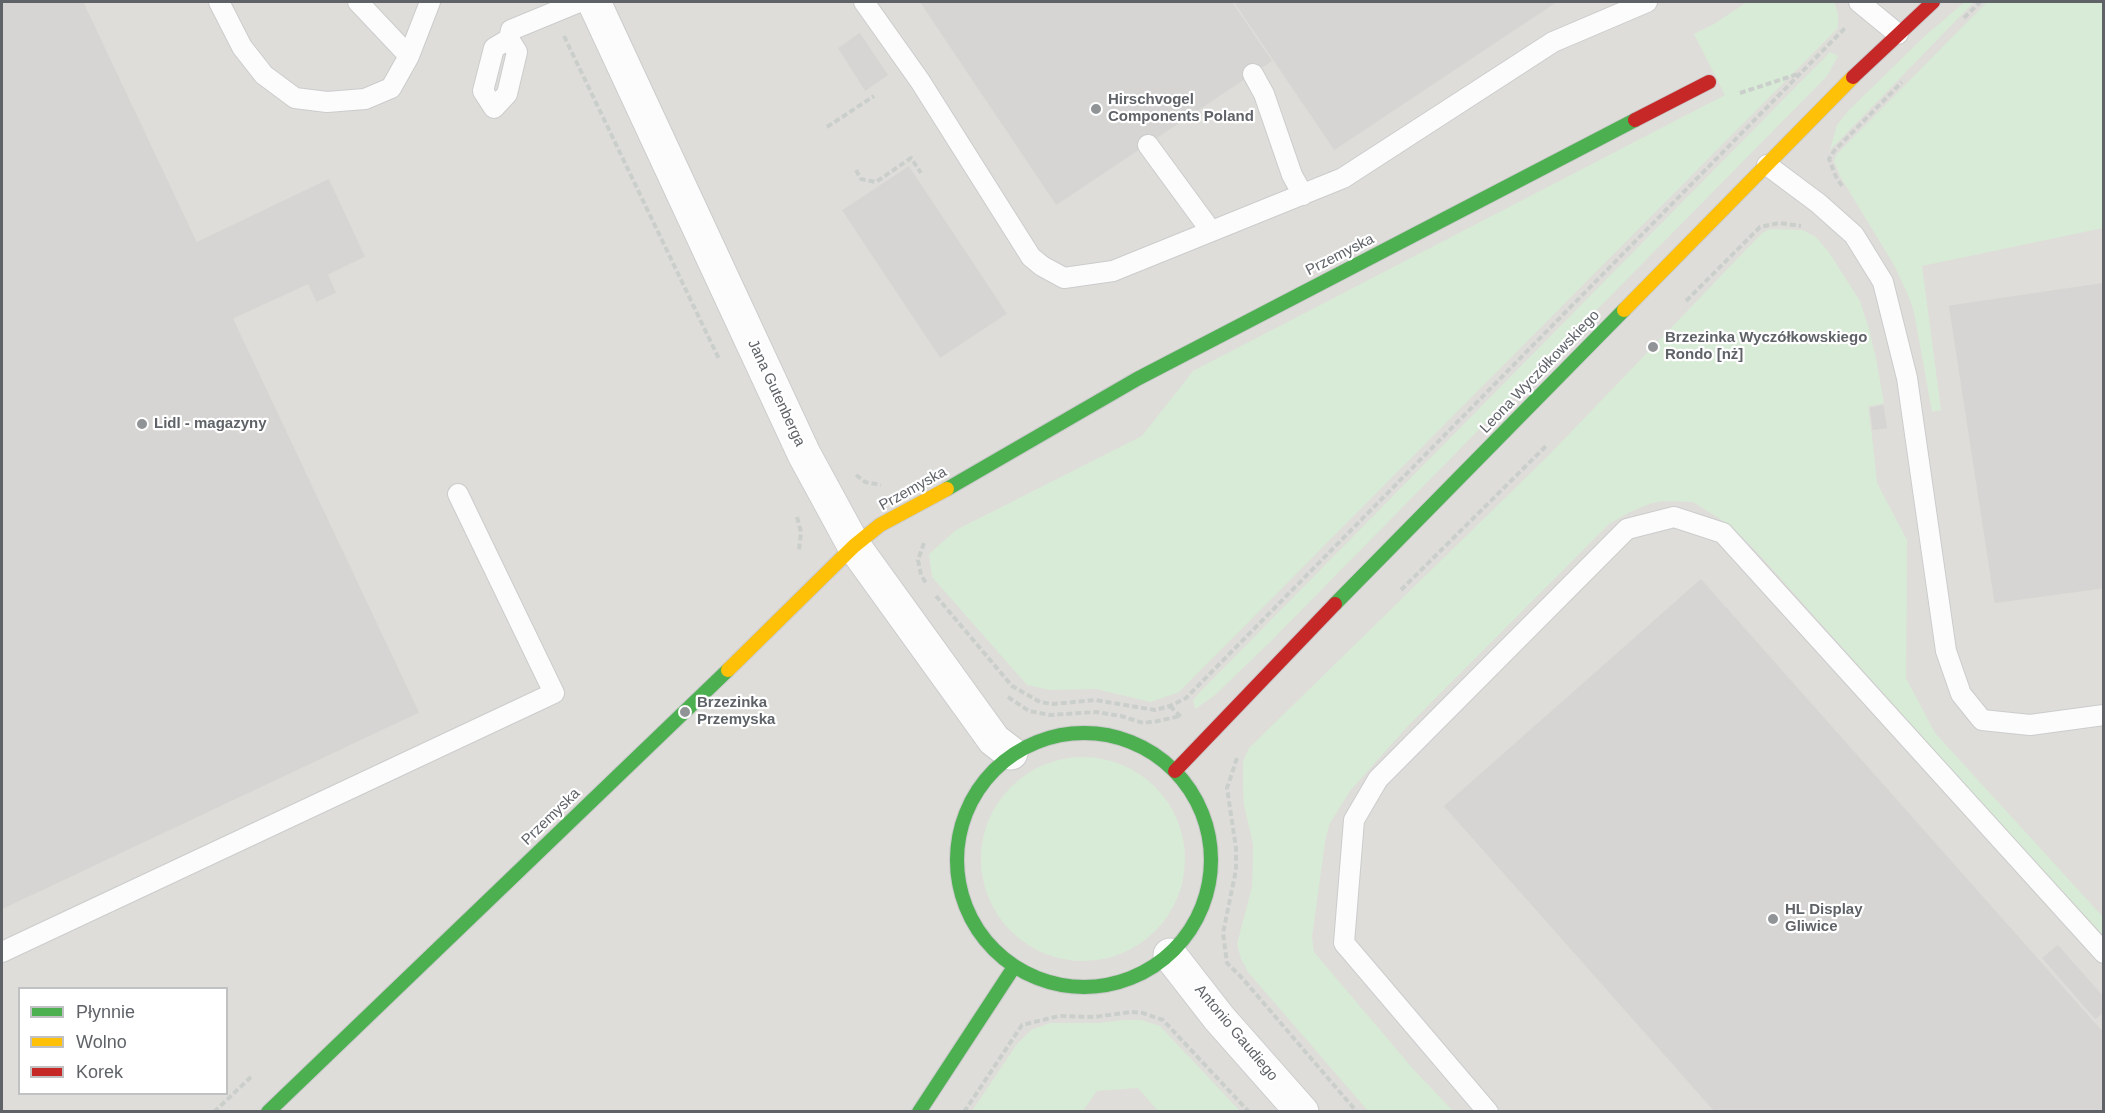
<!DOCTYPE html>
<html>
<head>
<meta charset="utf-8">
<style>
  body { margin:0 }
  #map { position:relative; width:2105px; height:1113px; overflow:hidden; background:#efeeea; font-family:Arial,sans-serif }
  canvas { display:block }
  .frame { position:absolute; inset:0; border:3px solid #5f6368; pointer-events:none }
  .legend { position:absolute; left:18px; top:987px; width:210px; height:108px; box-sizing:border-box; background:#fff; border:2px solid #bfc1c3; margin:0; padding:8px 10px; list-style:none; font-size:18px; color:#5f6368 }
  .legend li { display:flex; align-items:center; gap:12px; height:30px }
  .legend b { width:30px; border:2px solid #bfc1c3 }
</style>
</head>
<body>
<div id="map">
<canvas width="2105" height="1113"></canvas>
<div class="frame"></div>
<ul class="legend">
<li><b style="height:8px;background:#4caf50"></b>Płynnie</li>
<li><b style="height:8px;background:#ffc107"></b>Wolno</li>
<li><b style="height:8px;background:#c62828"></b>Korek</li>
</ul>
</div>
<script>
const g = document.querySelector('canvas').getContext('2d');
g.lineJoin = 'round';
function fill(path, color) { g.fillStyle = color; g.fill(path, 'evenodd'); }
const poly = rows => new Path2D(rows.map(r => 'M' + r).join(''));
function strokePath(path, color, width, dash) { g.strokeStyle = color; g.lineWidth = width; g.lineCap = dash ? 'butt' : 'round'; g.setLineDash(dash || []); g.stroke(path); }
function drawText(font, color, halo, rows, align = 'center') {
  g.font = font + ' Arial,sans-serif'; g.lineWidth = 4.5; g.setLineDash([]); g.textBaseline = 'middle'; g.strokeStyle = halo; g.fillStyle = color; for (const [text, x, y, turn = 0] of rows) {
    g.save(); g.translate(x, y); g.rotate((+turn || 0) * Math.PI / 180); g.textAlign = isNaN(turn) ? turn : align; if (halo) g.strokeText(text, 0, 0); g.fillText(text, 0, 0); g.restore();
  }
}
fill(poly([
  [2,2,2103,2,2103,1111,2,1112],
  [20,988,226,988,226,1094,20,1094]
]), '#dfddda');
fill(poly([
  [1747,2,1834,2,1838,13,1838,28,1179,692,1151,702,1096,689,1050,690,1027,685,932,577,929,554,956,530,1142,436,1193,371,1725,95,1694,34,1714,24],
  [1965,2,1974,2,1830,150,1837,125,1849,110,1927,34],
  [1987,2,2103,2,2103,228,1922,266,1941,410,1932,412,1914,312,1908,295,1894,265,1840,176,1834,161,1837,154],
  [1830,52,1838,56,1827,76,1271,641,1214,696,1195,709,1193,700,1201,691],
  [1770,229,1802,230,1816,237,1828,251,1860,301,1869,329,1876,358,1884,404,1869,407,1877,483,1907,540,1906,678,1935,733,2103,917,2103,935,1998,821,1755,550,1731,526,1693,502,1664,501,1652,503,1630,512,1609,524,1406,728,1350,791,1329,825,1325,842,1312,937,1314,952,1414,1070,1453,1111,1368,1111,1248,972,1241,959,1237,944,1252,887,1253,861,1253,844,1244,805,1243,787,1243,761,1249,748,1547,457,1762,233],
  '981 859a102 102 0 1 1 204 0a102 102 0 1 1-204 0Z',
  [1124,1020,1141,1020,1160,1026,1240,1111,1158,1111,1138,1088,1097,1091,1083,1111,972,1111,1017,1044,1031,1030,1050,1023,1099,1023]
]), '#d8ebd6');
const building = poly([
  [2,2,84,2,197,241,329,178,366,257,329,275,337,293,316,303,308,285,234,319,420,713,2,910,2,2],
  [919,2,1233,2,1273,61,1056,206,919,2],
  [1233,2,1558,2,1334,151,1233,2],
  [860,32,889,75,865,92,837,48,860,32],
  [909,165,1008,314,940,359,841,210,909,165],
  [2104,282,2104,589,1994,604,1948,305,2104,282],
  [1884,404,1888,429,1872,431,1869,407,1884,404],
  [1701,578,2104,1032,2104,1112,1714,1112,1443,806,1701,578],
  [2058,944,2104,996,2104,1013,2095,1020,2041,958,2058,944]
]);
fill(building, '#d6d5d3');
strokePath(building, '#deddd9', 1.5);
const lane = poly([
  [219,2,242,47,264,75,295,98,327,102,365,99,391,88,409,56,430,2],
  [358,2,409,56],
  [864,2,920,81,1031,257,1042,266,1064,278,1113,271,1343,178,1553,42,1647,2],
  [1859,2,1898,34],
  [509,39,517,52,507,94,494,108,483,91,494,48,509,39,511,30,579,2],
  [1253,74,1264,94,1292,175,1303,195],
  [1148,145,1211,231],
  [1767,165,1818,203,1854,235,1883,282,1907,378,1946,651,1961,694,1982,720,2030,725,2104,715],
  [2,952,554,693,458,494],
  [1488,1112,1344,943,1354,820,1378,779,1627,529,1674,517,1723,533,2104,953]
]);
const street = poly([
  [594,2,804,454,854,546,994,740,1011,753],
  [1170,955,1219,1018,1302,1112]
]);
const fast = poly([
  [947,489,1137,379,1635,120],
  [1335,604,1624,310],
  '957 860a127 127 0 1 1 254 0a127 127 0 1 1-254 0Z',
  [268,1112,728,670],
  [919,1112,1014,967]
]);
const slow = poly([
  [1624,310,1853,77],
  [728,670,854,546,880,525,947,489]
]);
const jam = poly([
  [1853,77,1933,2],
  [1635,120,1709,82],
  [1175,771,1335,604]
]);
strokePath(lane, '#cbcccc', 22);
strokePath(street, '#cbcccc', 35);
strokePath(fast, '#cacacb', 16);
strokePath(slow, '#cacacb', 16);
strokePath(jam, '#cacacb', 16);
strokePath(poly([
  [1964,18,1980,2],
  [564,36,719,359],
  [1740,93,1798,74],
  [827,127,874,96],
  [856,170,861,179,876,182,911,158,921,173],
  [1842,186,1836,177,1829,159,1834,151,1902,82],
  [1686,301,1760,227,1779,223,1801,226],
  [856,475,865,482,881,485],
  [797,517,801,532,799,550],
  [924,543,918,560,921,575,926,583],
  [1401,590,1547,445],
  [936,596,1012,686,1040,702,1053,704,1095,700,1155,710,1170,706,1186,698,1846,27],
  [1008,697,1029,711,1050,715,1096,712,1121,716,1143,723,1158,721,1180,716],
  [1170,706,1181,717],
  [1237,758,1227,788,1236,848,1236,870,1223,933,1227,963,1243,979,1357,1112],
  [214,1112,251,1077],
  [964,1112,1022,1025,1059,1016,1094,1017,1131,1012,1143,1013,1163,1020,1249,1112]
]), '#cacfcc', 4, [6, 3]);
strokePath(lane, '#fdfcfc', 20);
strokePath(street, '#fdfcfc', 33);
strokePath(fast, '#4caf50', 14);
strokePath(slow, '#ffc107', 14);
strokePath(jam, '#c62828', 14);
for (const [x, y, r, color] of [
  [1096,109,6,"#919496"],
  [1653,347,6,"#919496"],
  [142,424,6,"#919496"],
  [685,712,6,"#919496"],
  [1773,919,6,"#919496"]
]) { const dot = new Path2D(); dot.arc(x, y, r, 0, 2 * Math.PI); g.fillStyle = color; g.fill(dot); strokePath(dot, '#fff', 2); }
drawText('bold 15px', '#5f6368', '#fff', [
  ["Hirschvogel",1108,100],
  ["Components Poland",1108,117],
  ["Brzezinka Wyczółkowskiego",1665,338],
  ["Rondo [nż]",1665,355],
  ["Lidl - magazyny",154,424],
  ["Brzezinka",697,703],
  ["Przemyska",697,720],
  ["HL Display",1785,910],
  ["Gliwice",1785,927]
], 'left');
drawText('15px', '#5f6368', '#fff', [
  ["Przemyska",1340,255,-27],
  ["Leona Wyczółkowskiego",1540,372,-46],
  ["Jana Gutenberga",776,393,65],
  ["Przemyska",913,489,-29],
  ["Przemyska",551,817,-44],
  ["Antonio Gaudiego",1236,1033,50]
]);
</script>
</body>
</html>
